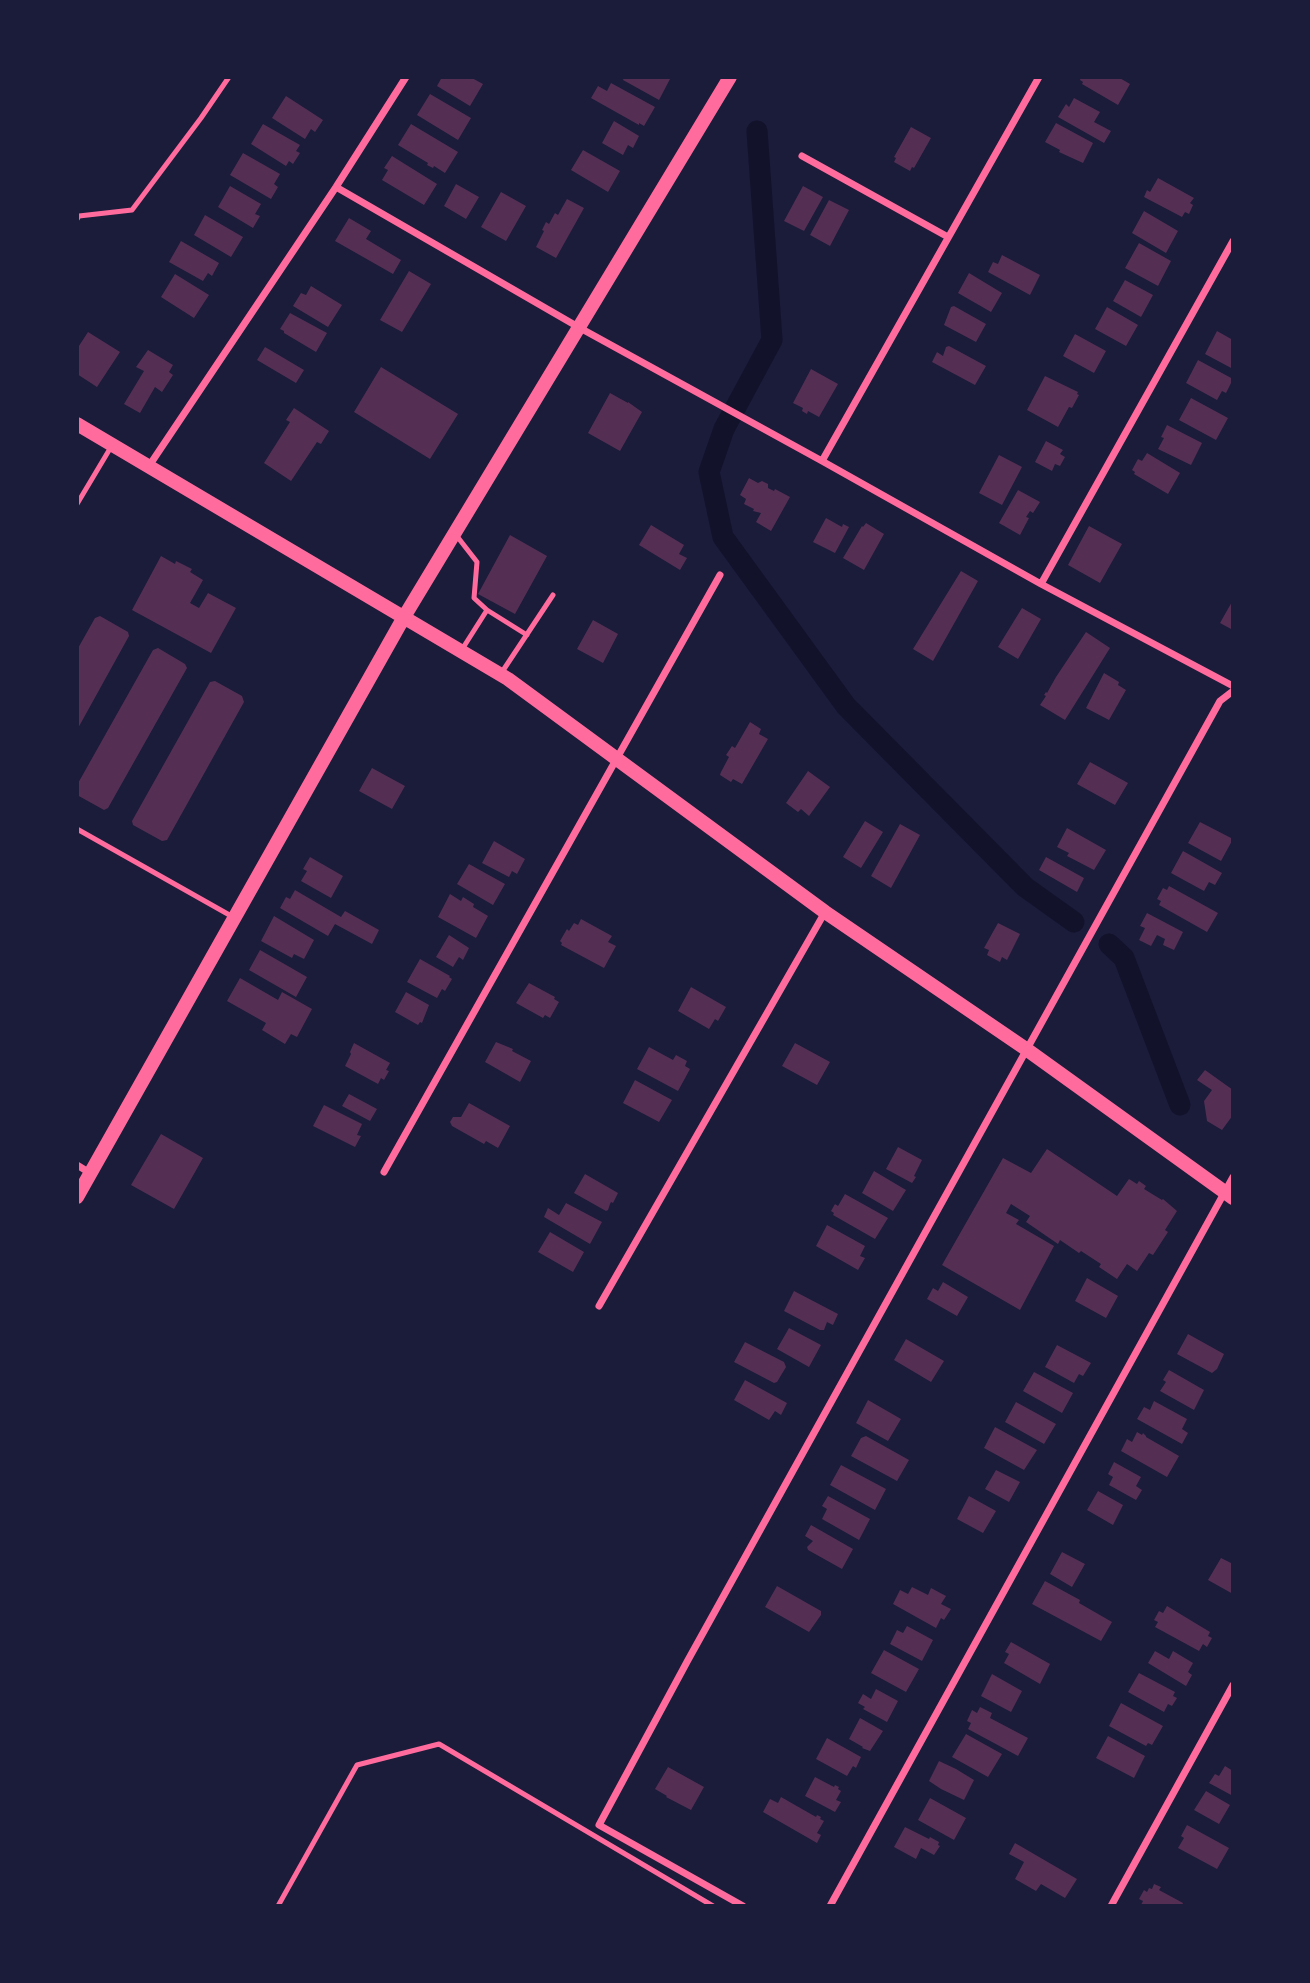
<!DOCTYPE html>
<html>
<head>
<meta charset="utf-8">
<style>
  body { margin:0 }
  #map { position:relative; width:1310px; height:1983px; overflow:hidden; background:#1b1b3a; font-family:Mulish,sans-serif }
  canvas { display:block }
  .frame { position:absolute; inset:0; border:79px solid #1b1b3a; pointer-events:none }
</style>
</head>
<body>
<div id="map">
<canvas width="1310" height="1983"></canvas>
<div class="frame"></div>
</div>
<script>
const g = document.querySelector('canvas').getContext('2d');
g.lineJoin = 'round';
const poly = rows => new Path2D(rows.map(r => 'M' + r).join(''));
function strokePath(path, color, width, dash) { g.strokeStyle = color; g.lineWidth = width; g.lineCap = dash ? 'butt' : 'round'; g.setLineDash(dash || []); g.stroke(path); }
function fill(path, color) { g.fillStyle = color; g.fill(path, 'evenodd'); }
strokePath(poly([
  [757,131,772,340,724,429,709,472,723,537,846,706,1025,887,1074,922],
  [1109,944,1124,958,1180,1105]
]), '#12122b', 21);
fill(poly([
  [442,77,470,77,483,84,470,106,437,86],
  [624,77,666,77,670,79,659,100,623,80],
  [1081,77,1118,77,1130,84,1118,105,1082,84,1083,82,1080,80],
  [611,83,655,107,644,126,639,123,639,125,591,98,598,86,607,91],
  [430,94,471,118,458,140,417,115],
  [286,96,323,120,315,132,311,129,305,139,272,118],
  [1074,98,1100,112,1094,122,1111,131,1104,143,1058,117,1066,104,1069,107],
  [614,121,639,136,633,148,628,145,623,155,602,143],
  [1056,123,1093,143,1083,163,1059,152,1060,150,1045,142],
  [263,124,300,145,296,151,300,153,293,164,289,161,286,166,251,144],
  [411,124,458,152,445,173,434,166,433,168,427,165,428,163,398,145],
  [911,127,931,138,914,168,912,167,910,171,894,162,896,158,894,157],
  [583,150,620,171,608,192,571,170],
  [243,153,280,174,274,184,278,187,271,199,230,175],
  [392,156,437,184,424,205,382,180,388,170,384,168],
  [1158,178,1194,198,1190,203,1193,205,1189,214,1185,212,1182,217,1144,197,1147,190,1150,192],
  [456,184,479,197,466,219,444,206],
  [230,186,261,204,255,214,260,216,253,228,218,207],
  [803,186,823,197,804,231,784,221],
  [501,192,526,206,506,241,481,227],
  [567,199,584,208,556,258,536,247,544,231,542,230,546,222,549,224,555,213,558,215],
  [829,200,849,210,830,246,810,235],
  [1144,211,1178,231,1166,253,1132,233],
  [205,215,243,237,231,257,194,235],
  [349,218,371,231,366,239,401,260,393,274,335,241],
  [181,241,219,263,212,276,208,273,203,281,169,262],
  [1139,243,1171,261,1158,286,1125,268],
  [1002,255,1040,275,1030,295,988,272,993,262,998,264],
  [409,271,431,284,402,332,380,320],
  [969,273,1002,293,991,312,958,293],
  [175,274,209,295,194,318,161,297],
  [1125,280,1153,295,1141,317,1113,301],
  [311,286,342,305,328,327,293,306,301,293,306,295],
  [954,306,986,324,976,342,944,325,951,307],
  [1107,307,1138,325,1126,346,1095,329],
  [290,313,327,333,316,352,284,333,284,331,280,329],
  [1217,331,1233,340,1233,369,1205,354],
  [88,332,120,352,97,387,77,374,77,349],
  [1075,334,1106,351,1094,373,1063,356],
  [949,346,986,366,975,385,932,362,937,352,943,356,946,347],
  [265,347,304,370,296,383,257,360],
  [148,350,173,365,169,372,173,375,162,392,155,387,140,413,124,404,144,371,136,367],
  [1198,360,1233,379,1226,393,1222,391,1217,400,1186,383],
  [381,367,458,414,430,459,354,412],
  [811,369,838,384,819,417,808,411,807,414,802,411,803,408,793,403],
  [1045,376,1078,392,1077,394,1079,395,1072,408,1069,407,1058,427,1027,410],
  [610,393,628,403,628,402,642,412,620,451,588,433],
  [1191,398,1228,418,1216,440,1179,420],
  [294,408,329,431,321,444,317,442,291,481,264,463,290,422,286,420],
  [1167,425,1202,443,1191,465,1158,449,1164,438,1161,437],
  [1046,441,1063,450,1060,454,1065,457,1060,466,1055,464,1052,471,1035,462],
  [1147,453,1180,473,1168,494,1134,474,1135,472,1132,470,1138,459,1142,461],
  [999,455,1022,467,1002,505,979,493],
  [749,478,758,483,762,481,768,484,768,488,774,491,775,489,790,497,771,531,756,522,761,513,753,511,754,509,744,504,746,499,740,495],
  [1018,490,1040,502,1033,513,1030,511,1026,517,1029,518,1020,535,999,523],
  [826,518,842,527,843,524,849,527,835,553,813,542],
  [866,523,884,534,864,570,843,558,862,526,863,527],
  [651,525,684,545,679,554,687,558,680,570,639,545],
  [1089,526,1122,544,1100,583,1068,565],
  [510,535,547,556,515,614,478,594],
  [161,556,175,564,176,561,192,569,190,572,203,580,190,603,199,608,208,593,236,608,211,653,132,610],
  [961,571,978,581,933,661,913,649],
  [1233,600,1233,626,1231,629,1220,623],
  [1022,608,1041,619,1018,659,998,647],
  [100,616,128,632,129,636,77,730,77,650,95,618],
  [593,620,618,634,603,663,577,649],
  [1086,632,1110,648,1065,720,1040,705,1046,696,1044,695,1046,692,1047,693,1056,677],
  [158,648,185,664,187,668,108,808,104,810,77,795,77,785,153,650],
  [1104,673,1119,682,1118,685,1126,690,1109,720,1086,708],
  [215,681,242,696,244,702,167,840,162,841,133,825,132,821,210,682],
  [750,722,761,729,759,734,768,739,742,784,733,779,731,782,720,775,721,772,729,757,726,755,732,746,735,748],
  [1090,762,1128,783,1115,805,1077,784],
  [372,768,405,786,392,809,359,791],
  [808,771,830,787,809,816,801,809,798,812,786,803],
  [865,821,883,832,861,868,843,857],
  [1200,822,1233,839,1221,861,1188,843],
  [900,824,920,835,891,888,871,876],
  [1067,828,1106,850,1094,870,1067,856,1069,853,1057,847],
  [494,841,525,859,517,874,512,871,509,877,482,863],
  [1183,851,1222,873,1215,885,1209,882,1204,891,1171,873],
  [310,857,343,876,331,898,301,881,307,871,303,869],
  [1046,857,1084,878,1077,892,1039,870],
  [469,864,505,884,493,905,457,884],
  [1169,886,1218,913,1207,932,1159,905,1161,901,1157,899,1163,888,1167,890],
  [295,890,341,917,345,911,379,930,372,944,335,924,328,936,280,908,286,897,290,899],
  [450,894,461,901,463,897,474,904,473,907,488,916,476,938,438,917],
  [1147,913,1183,932,1174,950,1163,945,1165,939,1157,935,1151,946,1139,940,1145,928,1140,926],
  [274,916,314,940,304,959,294,954,292,958,261,941],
  [581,919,612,936,608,942,616,946,604,968,561,945,562,943,560,941,567,929,569,931,574,923,578,925],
  [998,923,1020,934,1007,960,1002,957,1000,962,987,955,989,950,984,948],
  [449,935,469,948,463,960,459,957,453,967,436,957],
  [260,950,307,977,296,997,249,970],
  [420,959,450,976,449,977,452,979,445,991,442,989,437,998,407,982],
  [240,978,278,1000,282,992,312,1009,297,1037,291,1034,285,1044,262,1030,266,1023,227,1001],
  [529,983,555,997,554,999,559,1002,550,1018,545,1015,543,1018,516,1003],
  [691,987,726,1007,718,1021,715,1019,709,1029,678,1011],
  [406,992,429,1005,422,1023,420,1022,418,1025,395,1012],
  [496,1042,513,1049,512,1051,531,1061,520,1082,485,1062],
  [354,1043,390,1063,386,1070,389,1071,384,1080,381,1078,378,1084,345,1066,351,1054,350,1052],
  [795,1043,830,1062,817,1085,782,1066],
  [649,1047,673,1060,676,1055,687,1061,685,1066,690,1069,678,1091,637,1069],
  [1205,1070,1233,1090,1233,1115,1222,1130,1207,1121,1204,1101,1212,1090,1197,1080],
  [635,1080,672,1100,659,1122,623,1103],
  [349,1094,377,1109,370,1121,342,1106],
  [469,1103,510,1126,498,1148,486,1141,484,1144,452,1126,450,1122,453,1117,461,1117],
  [324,1105,362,1124,357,1135,361,1136,355,1147,313,1126],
  [161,1134,203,1158,174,1209,131,1185],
  [898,1147,922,1160,914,1176,916,1177,912,1183,886,1169],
  [1047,1149,1117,1196,1129,1179,1137,1184,1139,1181,1146,1186,1144,1189,1162,1200,1163,1199,1177,1211,1165,1230,1168,1232,1153,1255,1149,1253,1137,1271,1127,1264,1117,1279,1099,1267,1101,1264,1081,1251,1079,1253,1060,1240,1058,1244,1026,1222,1030,1216,1011,1204,1006,1213,1019,1220,1016,1224,1054,1246,1020,1310,942,1265,1003,1158,1031,1173],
  [874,1171,906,1190,893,1211,862,1193],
  [585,1174,618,1193,613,1203,611,1202,610,1204,608,1210,606,1211,574,1193],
  [845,1194,888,1218,875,1239,833,1215,834,1213,831,1211,835,1204,838,1206],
  [566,1203,602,1222,590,1244,544,1217,548,1208,559,1215],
  [827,1225,865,1246,860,1256,865,1258,858,1270,816,1246],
  [550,1232,584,1252,573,1272,538,1252],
  [1087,1278,1118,1296,1106,1318,1075,1301],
  [943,1282,968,1297,957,1316,927,1299,933,1288,938,1291],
  [794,1291,838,1314,833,1325,827,1322,824,1330,820,1330,784,1311],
  [789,1328,821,1345,809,1367,777,1349],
  [1188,1334,1224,1354,1217,1369,1212,1373,1177,1354],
  [906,1339,944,1361,931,1382,894,1360],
  [745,1342,784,1362,786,1367,777,1382,774,1383,734,1362],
  [1057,1345,1091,1363,1083,1376,1079,1374,1074,1383,1045,1367],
  [1169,1370,1204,1390,1194,1410,1160,1391,1166,1382,1163,1380],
  [1034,1372,1073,1393,1062,1413,1023,1391],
  [745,1380,787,1403,781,1415,775,1411,769,1420,734,1400],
  [868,1400,901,1419,888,1441,856,1423],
  [1154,1401,1187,1419,1182,1429,1188,1433,1182,1444,1137,1419,1144,1407,1150,1410],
  [1016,1402,1056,1424,1044,1444,1005,1422],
  [995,1427,1037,1450,1024,1470,984,1448],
  [1137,1432,1142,1435,1143,1433,1146,1436,1146,1437,1179,1456,1167,1477,1121,1451,1127,1439,1132,1442],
  [866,1436,909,1460,897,1481,851,1456,861,1438],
  [1114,1462,1141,1477,1136,1486,1142,1490,1136,1500,1109,1485,1113,1477,1108,1474],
  [841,1465,886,1489,875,1510,830,1485],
  [996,1470,1020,1482,1009,1502,985,1489],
  [1098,1491,1123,1505,1113,1525,1087,1510],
  [828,1496,870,1519,859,1540,822,1519,827,1509,822,1506],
  [969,1496,996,1511,983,1533,957,1519],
  [811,1525,853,1549,842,1569,808,1550,807,1547,813,1541,805,1536],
  [1062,1552,1085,1564,1072,1587,1050,1574],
  [1221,1558,1233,1564,1233,1594,1208,1580],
  [1045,1581,1080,1600,1079,1603,1112,1622,1101,1641,1032,1604],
  [777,1586,821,1611,821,1615,809,1632,765,1607],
  [912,1587,928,1595,931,1588,946,1596,941,1604,951,1609,944,1620,941,1618,936,1628,893,1604,900,1590,908,1594],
  [1167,1606,1210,1632,1208,1636,1212,1638,1207,1647,1203,1644,1199,1651,1155,1627,1158,1622,1154,1620,1159,1611,1163,1613],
  [907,1626,933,1640,922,1661,890,1644,897,1630,903,1633],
  [1011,1642,1050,1664,1040,1684,1004,1663,1009,1654,1005,1652],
  [884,1650,919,1669,906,1692,871,1673],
  [1155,1651,1169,1659,1173,1651,1193,1663,1188,1672,1192,1675,1186,1686,1148,1663],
  [1139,1673,1175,1692,1173,1696,1177,1698,1172,1706,1168,1704,1164,1712,1128,1692],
  [992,1674,1022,1691,1011,1712,981,1696],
  [876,1689,898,1701,887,1722,863,1709,865,1707,858,1703,863,1694,871,1699],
  [1121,1703,1163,1726,1152,1745,1148,1743,1146,1746,1109,1726],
  [980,1707,992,1713,990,1718,1028,1738,1018,1756,968,1729,971,1723,967,1721,972,1710,977,1713],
  [860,1718,883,1731,870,1751,862,1748,863,1747,849,1739],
  [966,1734,1002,1754,988,1777,952,1757],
  [1108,1736,1145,1756,1134,1778,1096,1758],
  [827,1738,861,1757,856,1768,853,1766,847,1776,816,1759],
  [939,1761,956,1769,974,1780,964,1800,941,1789,929,1781],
  [1225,1766,1233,1771,1233,1796,1209,1783,1215,1774,1219,1776],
  [668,1767,704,1787,691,1810,666,1797,667,1796,655,1789],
  [815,1777,834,1787,835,1785,839,1787,838,1789,841,1791,836,1800,841,1802,835,1812,805,1796],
  [1206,1791,1230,1805,1219,1824,1194,1810],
  [781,1797,816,1817,817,1815,821,1817,820,1819,824,1821,817,1833,821,1835,817,1843,763,1812,770,1799,778,1803],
  [930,1798,966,1818,954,1840,918,1820],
  [1187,1825,1229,1848,1217,1869,1178,1848,1184,1838,1181,1836],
  [905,1827,929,1839,930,1837,939,1842,938,1845,940,1846,934,1855,921,1848,916,1859,894,1847],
  [1015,1843,1077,1879,1065,1898,1041,1884,1036,1891,1015,1879,1024,1862,1009,1854],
  [1154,1884,1161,1887,1159,1890,1183,1903,1182,1906,1141,1905,1143,1901,1139,1899,1144,1890,1147,1892,1149,1888,1152,1889]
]), '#542f53');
strokePath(poly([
  [77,219,79,216,132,210,201,118,229,77],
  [77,504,111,447],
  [456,535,477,562,474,598,487,610],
  [461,651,487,610,527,635],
  [502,672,553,595],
  [77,829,233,917],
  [278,1906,357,1765,439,1744,713,1906]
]), '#ff6b9d', 5);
strokePath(poly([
  [802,156,948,237],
  [336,187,580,328,822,461,1041,584,1233,686],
  [822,461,1039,77],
  [149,466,336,187,406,77],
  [1041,584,1233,241],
  [77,1165,90,1173],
  [384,1172,720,575],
  [599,1306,825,912],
  [743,1906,599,1825,688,1660,1220,701,1233,691],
  [830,1906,1233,1177],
  [1111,1906,1233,1685]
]), '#ff6b9d', 7);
strokePath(poly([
  [77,424,508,679,825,912,1026,1049,1233,1198],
  [77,1197,404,617,730,77]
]), '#ff6b9d', 14);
</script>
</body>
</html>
